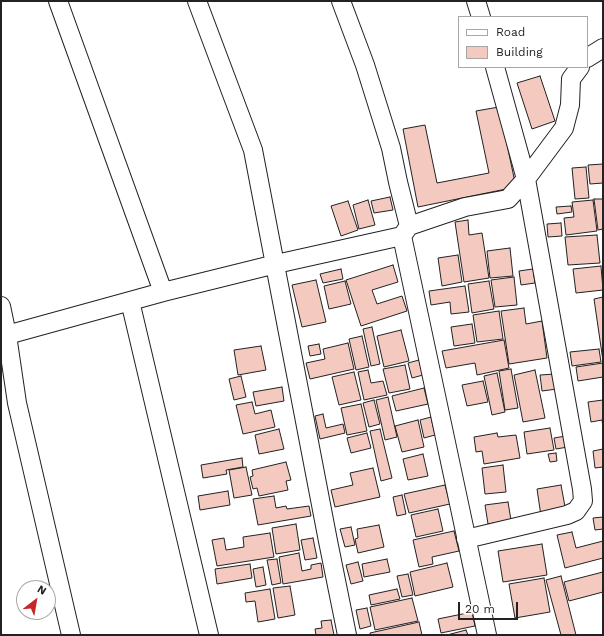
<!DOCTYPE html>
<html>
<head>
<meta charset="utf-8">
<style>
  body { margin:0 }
  #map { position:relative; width:604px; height:636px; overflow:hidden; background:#fff; font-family:"Work Sans",sans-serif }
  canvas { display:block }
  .frame { position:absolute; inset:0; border:2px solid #222; pointer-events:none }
  .legend { position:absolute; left:458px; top:16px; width:130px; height:52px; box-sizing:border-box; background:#fff; border:1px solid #a7a7a7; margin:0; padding:5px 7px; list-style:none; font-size:12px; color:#222 }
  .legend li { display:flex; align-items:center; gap:8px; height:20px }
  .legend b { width:20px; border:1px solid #a7a7a7 }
  .north { position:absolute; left:16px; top:580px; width:40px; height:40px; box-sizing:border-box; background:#fff; border:1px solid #a7a7a7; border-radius:50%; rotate:31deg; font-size:11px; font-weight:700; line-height:16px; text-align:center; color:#222 }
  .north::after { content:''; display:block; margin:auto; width:14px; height:18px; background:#c62828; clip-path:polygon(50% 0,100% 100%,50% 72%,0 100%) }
  .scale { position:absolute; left:458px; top:602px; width:60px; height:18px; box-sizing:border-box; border:2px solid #222; border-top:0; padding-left:5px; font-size:12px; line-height:14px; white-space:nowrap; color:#222; -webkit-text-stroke:3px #fff; paint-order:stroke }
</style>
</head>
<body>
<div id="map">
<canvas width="604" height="636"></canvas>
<div class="frame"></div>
<ul class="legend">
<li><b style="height:5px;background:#fff"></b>Road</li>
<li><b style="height:11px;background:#f3c9c0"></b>Building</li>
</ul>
<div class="north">N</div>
<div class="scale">20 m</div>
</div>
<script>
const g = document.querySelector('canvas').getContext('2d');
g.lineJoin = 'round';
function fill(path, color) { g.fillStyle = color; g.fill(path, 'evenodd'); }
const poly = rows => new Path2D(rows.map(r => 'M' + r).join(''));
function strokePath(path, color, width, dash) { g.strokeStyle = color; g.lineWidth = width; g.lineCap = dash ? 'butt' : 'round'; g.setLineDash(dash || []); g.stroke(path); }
const building = poly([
  [540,76,555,121,532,129,517,83,540,76],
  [499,107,516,187,418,207,403,129,425,125,437,183,489,173,476,111,499,107],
  [603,164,603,183,590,184,588,165,603,164],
  [586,167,589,198,575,199,572,168,586,167],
  [390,197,393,210,374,213,371,201,390,197],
  [594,199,603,199,603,229,598,230,594,199],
  [368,200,375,225,359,229,353,205,368,200],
  [593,200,597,231,566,235,564,218,574,217,572,202,593,200],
  [348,201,358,230,341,236,331,206,348,201],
  [571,206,572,212,557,214,556,207,571,206],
  [468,220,469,235,482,233,489,278,464,282,455,222,468,220],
  [561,223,562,236,548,237,547,224,561,223],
  [597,235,600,263,568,265,565,237,597,235],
  [510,248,513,276,490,278,487,251,510,248],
  [458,255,462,282,442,286,438,258,458,255],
  [393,265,398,282,372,290,377,304,402,296,407,311,361,326,346,280,393,265],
  [601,266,603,290,576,293,573,269,601,266],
  [341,269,343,279,323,283,320,274,341,269],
  [533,269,535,283,521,285,519,271,533,269],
  [514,277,517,305,495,307,491,280,514,277],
  [316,280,326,322,302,327,292,285,316,280],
  [345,281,351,304,329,309,324,286,345,281],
  [489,281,494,309,472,313,468,284,489,281],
  [465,286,469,312,451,314,450,302,431,305,429,291,465,286],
  [603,297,603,361,594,299,603,297],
  [524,308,526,324,542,321,547,358,509,364,501,311,524,308],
  [499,311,503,339,477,342,473,315,499,311],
  [472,324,475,343,454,346,451,327,472,324],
  [372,327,380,364,371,366,363,329,372,327],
  [401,330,409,361,384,367,377,336,401,330],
  [362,336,369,367,356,370,349,339,362,336],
  [504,340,509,368,477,375,475,363,446,368,442,351,504,340],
  [348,343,354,369,310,379,306,363,325,359,323,349,348,343],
  [319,344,321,354,310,356,308,346,319,344],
  [261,346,266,370,238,375,234,350,261,346],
  [599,349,601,362,572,366,570,352,599,349],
  [419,360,423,375,412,378,408,363,419,360],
  [603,363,603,377,578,381,576,367,603,363],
  [405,365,410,389,389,393,383,369,405,365],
  [511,369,518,408,505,410,499,371,511,369],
  [368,370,371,383,383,381,387,395,364,400,358,372,368,370],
  [535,370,545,418,523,422,514,375,535,370],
  [354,372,361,400,339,405,332,377,354,372],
  [497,373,505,412,492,415,484,376,497,373],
  [555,374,557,389,542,391,540,375,555,374],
  [241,376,246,397,234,400,229,379,241,376],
  [483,381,488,402,467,406,462,385,483,381],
  [282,387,284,401,256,406,253,392,282,387],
  [424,388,428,404,396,411,392,396,424,388],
  [388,397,397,437,385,440,376,400,388,397],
  [374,400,380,424,369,427,363,403,374,400],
  [603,400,603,428,602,420,591,422,588,402,603,400],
  [252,402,255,414,271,410,275,427,243,434,236,405,252,402],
  [361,404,367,431,347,435,341,408,361,404],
  [323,414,326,428,343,424,345,433,320,439,315,416,323,414],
  [431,417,435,435,424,438,420,420,431,417],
  [418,420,424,447,402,452,395,426,418,420],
  [550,428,554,450,527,454,524,432,550,428],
  [279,429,284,449,259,454,255,435,279,429],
  [380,429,392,478,381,481,370,431,380,429],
  [367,433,371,448,351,453,347,438,367,433],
  [497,433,498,437,516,435,520,458,484,464,482,451,476,452,474,437,497,433],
  [566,436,568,447,556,449,554,438,566,436],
  [603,449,603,467,595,468,593,451,603,449],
  [556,453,557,461,550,462,548,454,556,453],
  [423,454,428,476,408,480,403,459,423,454],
  [242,458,243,467,226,470,227,474,203,478,201,465,242,458],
  [286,462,291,480,286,481,288,490,259,496,257,488,253,489,250,477,253,476,252,470,286,462],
  [503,465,506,492,485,494,482,468,503,465],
  [246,467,252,495,234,498,229,470,246,467],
  [373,468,380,497,335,507,331,490,353,485,350,473,373,468],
  [445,485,450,504,409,513,404,494,445,485],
  [561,485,566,512,541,516,537,489,561,485],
  [228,491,230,505,200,510,198,496,228,491],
  [402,495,406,514,397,516,393,497,402,495],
  [274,496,276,508,286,506,287,509,309,506,311,516,258,525,253,499,274,496],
  [508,502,511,520,488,524,485,505,508,502],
  [438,509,443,531,416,537,411,515,438,509],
  [603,517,603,529,595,530,593,518,603,517],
  [296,524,300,550,276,554,272,528,296,524],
  [379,525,384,547,358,553,355,539,358,538,357,529,379,525],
  [351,527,355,545,345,547,340,529,351,527],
  [454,531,459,551,432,557,433,564,419,567,413,540,454,531],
  [572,532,576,548,603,541,603,558,565,568,557,535,572,532],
  [270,533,274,557,217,566,212,540,224,538,226,550,244,547,243,537,270,533],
  [313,538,317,558,305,560,301,540,313,538],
  [542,544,547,575,503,582,498,551,542,544],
  [299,553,302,571,311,569,311,565,321,563,323,577,283,584,279,557,299,553],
  [277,559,281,583,272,585,267,560,277,559],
  [387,559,390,572,364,577,362,564,387,559],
  [358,562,363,581,351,584,346,565,358,562],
  [447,563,453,587,415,596,410,572,447,563],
  [250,564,252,578,217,584,215,569,250,564],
  [263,567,266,585,256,587,253,569,263,567],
  [603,572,603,592,569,601,564,582,603,572],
  [408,574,413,595,402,597,397,576,408,574],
  [561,576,576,635,561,635,546,580,561,576],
  [544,578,550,612,515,618,509,584,544,578],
  [290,586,295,615,278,618,273,588,290,586],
  [270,589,275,619,258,622,255,601,246,602,245,593,270,589],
  [397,589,400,599,371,605,369,595,397,589],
  [412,598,418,621,375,630,370,607,412,598],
  [367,608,371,626,360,629,356,610,367,608],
  [472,612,475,626,441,633,438,619,472,612],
  [331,620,334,635,316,635,315,629,322,628,321,621,331,620],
  [419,622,422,635,370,635,370,633,419,622],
  [466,630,468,635,447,635,466,630]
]);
fill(building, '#f3c9c0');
strokePath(building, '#222', 1);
const minor = poly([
  [58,1,163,292],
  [197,1,253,150,328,541,347,635],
  [476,1,481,17],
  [587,58,603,48],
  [409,226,465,207,508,199,526,179,564,128,570,105,571,79,580,67],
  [402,236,487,635],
  [130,301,209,635],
  [1,306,7,335,17,403,71,635],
  [7,335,163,292,276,264,402,236,409,226,398,182,391,148,365,65,341,1],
  [466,539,567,515,576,511,583,501,582,489,526,179,495,67]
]);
strokePath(minor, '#222', 20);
strokePath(minor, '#fff', 18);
</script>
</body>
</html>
